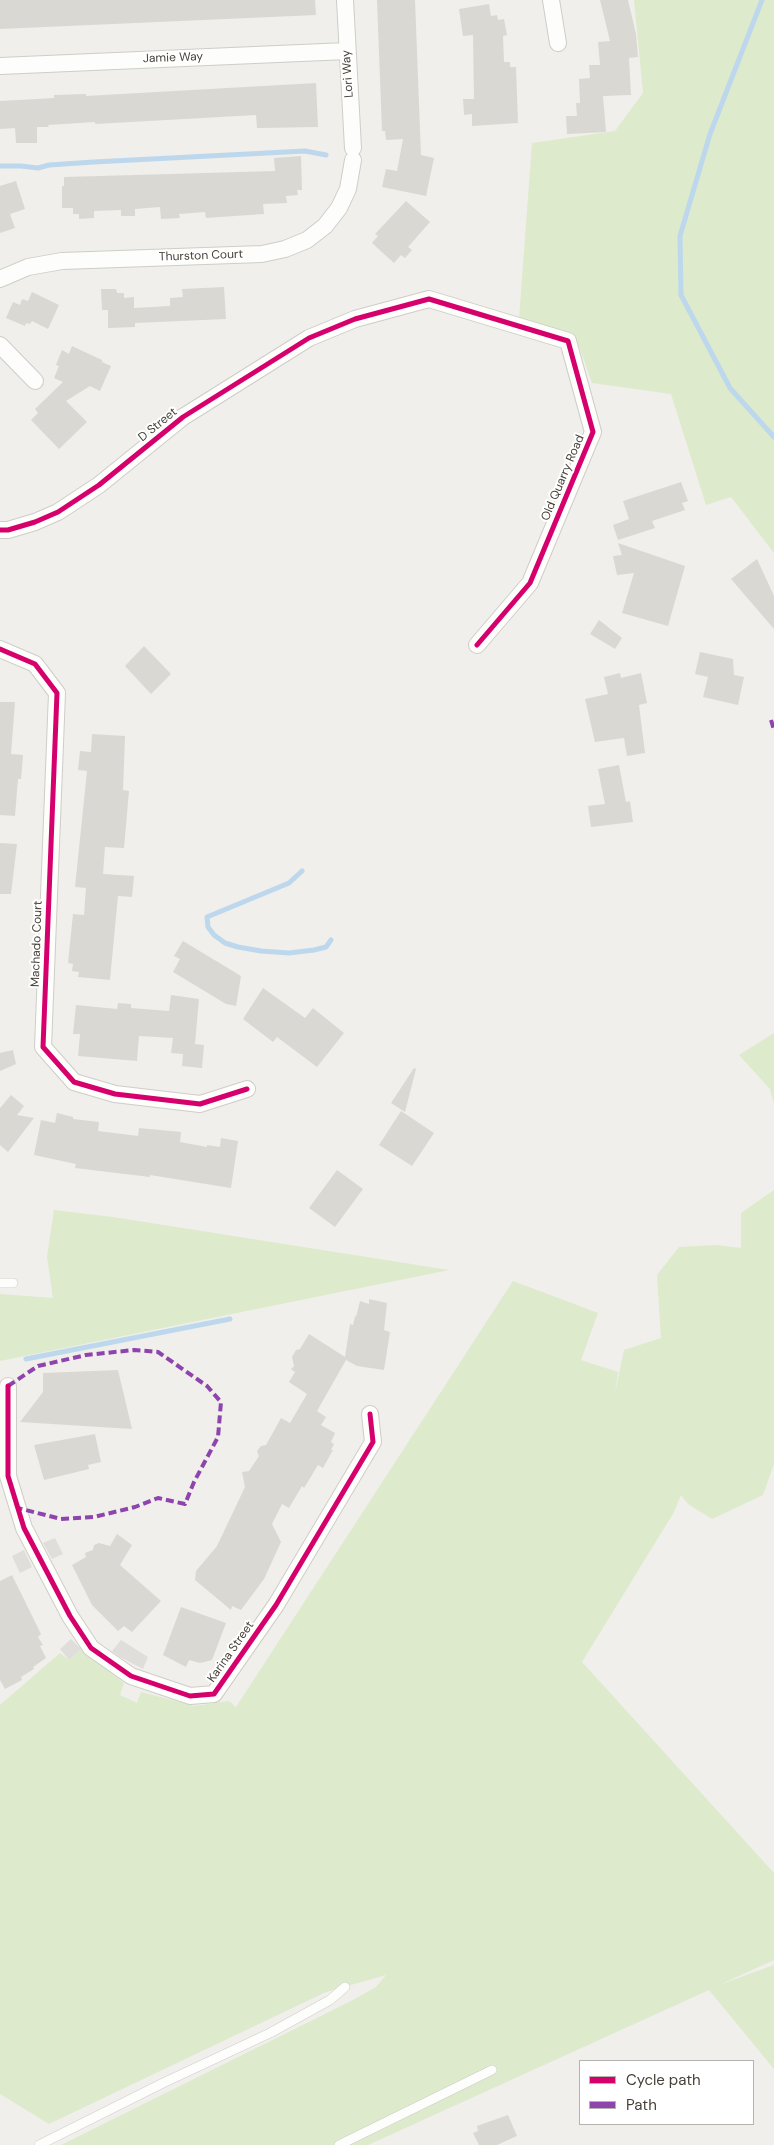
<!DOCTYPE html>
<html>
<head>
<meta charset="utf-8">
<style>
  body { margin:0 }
  #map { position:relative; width:774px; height:2145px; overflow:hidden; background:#f0efeb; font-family:"DM Sans",sans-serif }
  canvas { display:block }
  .legend { position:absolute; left:579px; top:2060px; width:175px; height:65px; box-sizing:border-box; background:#fff; border:1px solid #b5b3af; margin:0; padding:6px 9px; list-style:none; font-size:15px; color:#474137 }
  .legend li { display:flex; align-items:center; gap:10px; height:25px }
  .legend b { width:25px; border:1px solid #b5b3af }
</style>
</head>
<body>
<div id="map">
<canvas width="774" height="2145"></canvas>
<ul class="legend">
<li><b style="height:6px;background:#d6006c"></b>Cycle path</li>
<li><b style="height:6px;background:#8e44ad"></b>Path</li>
</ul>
</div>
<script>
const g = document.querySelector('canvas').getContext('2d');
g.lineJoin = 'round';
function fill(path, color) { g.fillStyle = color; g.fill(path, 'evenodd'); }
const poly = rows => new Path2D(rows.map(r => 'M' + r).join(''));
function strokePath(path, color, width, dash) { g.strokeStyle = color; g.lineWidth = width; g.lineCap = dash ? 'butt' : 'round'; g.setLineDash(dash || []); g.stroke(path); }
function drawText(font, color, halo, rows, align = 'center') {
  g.font = font + ' "DM Sans",sans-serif'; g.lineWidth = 4; g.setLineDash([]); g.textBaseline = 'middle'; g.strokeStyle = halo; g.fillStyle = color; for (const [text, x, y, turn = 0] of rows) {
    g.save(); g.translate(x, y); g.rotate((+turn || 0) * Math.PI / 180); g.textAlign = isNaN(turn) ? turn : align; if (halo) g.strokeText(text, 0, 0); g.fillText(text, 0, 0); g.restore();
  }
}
fill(poly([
  [634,0,774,0,774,553,731,497,706,505,671,394,592,383,576,337,519,319,532,143,615,131,643,93],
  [774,1033,774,1103,770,1089,739,1055],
  [774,1190,774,1464,763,1495,712,1519,688,1504,681,1495,674,1512,582,1662,774,1873,774,1960,719,1985,774,1965,774,2069,709,1990,368,2145,61,2145,353,2000,376,1987,386,1975,326,1992,49,2124,0,2094,0,1705,60,1653,69,1660,81,1649,124,1683,120,1695,137,1703,141,1692,194,1706,229,1701,236,1707,513,1281,598,1313,581,1360,618,1372,615,1393,624,1350,661,1338,657,1275,679,1247,716,1245,741,1248,741,1213],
  [54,1210,113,1217,449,1270,0,1361,0,1294,53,1298,47,1257]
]), '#ddeacc');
fill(poly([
  [55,1538,63,1554,52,1559,43,1543],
  [24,1550,32,1567,20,1573,12,1556],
  [71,1639,81,1649,69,1660,60,1649],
  [121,1640,148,1657,143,1669,120,1657,112,1651]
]), '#e0dedb');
strokePath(poly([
  [762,0,710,134,680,236,681,295,730,388,774,437],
  [0,166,21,166,38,168,49,165,94,162,305,151,326,155],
  [302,871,289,883,207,917,208,927,214,935,225,943,238,947,261,951,289,953,314,950,326,947,331,940],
  [26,1359,230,1319]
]), '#bdd8ec', 5);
fill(poly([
  [0,0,315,0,316,15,0,29],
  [377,0,415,0,421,155,434,158,426,196,382,187,386,169,397,171,403,139,386,140,385,131,382,131],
  [600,0,628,0,636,34,638,57,629,58,631,95,603,96,606,132,567,134,566,116,577,116,576,103,580,103,579,79,590,78,589,65,600,65,598,42,610,41],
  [489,4,491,16,497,15,498,20,504,19,507,35,503,36,504,62,510,62,510,67,516,67,518,123,472,126,472,114,464,115,463,99,474,99,473,35,463,36,459,9],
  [316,83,318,127,257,128,256,115,95,124,95,122,48,125,49,127,37,127,37,143,16,143,15,128,0,129,0,101,54,98,54,95,86,94,86,96],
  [301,156,302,190,297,190,298,195,286,196,287,203,263,204,264,214,206,218,205,212,179,214,180,218,161,219,160,207,135,209,135,216,121,216,121,210,94,211,94,218,79,219,79,214,73,214,73,208,62,208,62,186,64,186,64,177,275,171,274,158],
  [16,181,25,209,10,214,15,228,0,233,0,186],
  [406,201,430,222,408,247,412,250,405,258,401,255,394,263,372,243,378,236,375,234],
  [224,287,226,319,135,323,135,327,108,328,108,310,102,310,101,289,116,289,117,293,124,293,124,298,134,297,134,308,170,306,170,298,183,297,182,289],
  [32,292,59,305,48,329,32,321,30,324,26,323,25,326,6,318,13,302,20,305,22,299,28,301],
  [72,346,102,360,102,362,111,366,100,391,90,386,66,401,87,422,59,449,31,420,38,413,35,409,63,382,54,378,59,366,56,365,62,350,69,354],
  [681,482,688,501,682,503,685,510,652,521,655,528,618,540,613,525,629,519,623,501],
  [618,543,685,566,668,626,622,613,634,573,617,575,613,556,622,555],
  [757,559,774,596,774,629,731,579],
  [599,620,622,638,615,649,590,634],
  [144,646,171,674,151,694,125,666],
  [700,652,733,659,734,675,744,677,738,705,703,697,708,677,695,674],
  [620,673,621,678,641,673,647,703,639,705,645,753,627,756,624,738,595,742,585,699,608,694,604,677],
  [0,702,15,702,11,754,23,755,21,779,18,779,15,816,0,815],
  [92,734,125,736,123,790,129,791,124,848,105,847,103,874,134,876,132,897,118,896,110,980,78,977,79,972,72,971,73,964,68,963,73,914,84,915,86,888,75,887,87,771,78,770,80,751,91,752],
  [619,765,626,802,630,801,633,822,591,827,588,806,605,804,598,769],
  [0,843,17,844,11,894,0,894],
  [183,941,241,976,236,1006,226,1004,173,972,180,959,174,956],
  [263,988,305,1018,313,1008,344,1033,317,1067,277,1037,273,1042,243,1019],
  [171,995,199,999,195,1044,204,1045,202,1068,182,1066,183,1054,171,1053,173,1038,139,1036,137,1061,78,1056,80,1034,73,1034,76,1005,117,1009,118,1003,131,1004,131,1008,169,1011],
  [13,1050,16,1064,0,1071,0,1053],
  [414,1068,416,1069,405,1112,391,1103],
  [11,1095,24,1106,17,1115,34,1118,8,1152,0,1145,0,1108],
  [401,1111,434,1133,412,1166,379,1145],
  [57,1113,73,1117,73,1119,99,1122,98,1131,138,1136,139,1128,181,1132,180,1142,207,1147,207,1145,220,1147,221,1138,238,1141,231,1188,150,1175,150,1177,75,1168,76,1164,34,1155,41,1120,55,1123],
  [337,1170,363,1189,335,1227,309,1208],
  [369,1299,387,1303,384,1330,390,1332,384,1370,357,1366,346,1360,317,1411,326,1417,321,1425,335,1433,331,1442,334,1444,331,1450,333,1450,323,1468,318,1465,304,1488,302,1486,289,1508,282,1504,272,1524,281,1542,264,1579,241,1610,232,1606,231,1610,195,1580,196,1571,217,1546,245,1487,242,1472,249,1471,259,1456,257,1451,261,1446,266,1445,281,1418,290,1423,307,1394,289,1382,295,1372,291,1369,294,1366,292,1357,296,1350,300,1349,309,1334,345,1357,350,1324,353,1325,355,1316,356,1317,360,1301,369,1304],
  [118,1370,132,1429,20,1422,43,1392,43,1373],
  [95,1434,101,1462,88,1465,89,1469,44,1480,34,1445],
  [117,1534,132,1545,120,1565,161,1601,132,1632,124,1626,118,1631,92,1605,72,1565,86,1557,85,1553,93,1550,94,1545,99,1543,110,1546],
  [12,1575,41,1634,38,1637,43,1645,40,1646,46,1658,33,1667,34,1669,21,1677,22,1680,5,1689,0,1680,0,1581],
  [181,1607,226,1623,212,1660,200,1663,189,1660,186,1667,163,1655],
  [508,2115,517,2136,497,2145,479,2145,473,2133,478,2131,477,2126]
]), '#dad8d3');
const service = poly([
  [0,1283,13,1283],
  [39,2145,163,2083,270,2033,330,2000,345,1987],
  [339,2145,492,2070]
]);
const minor = poly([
  [345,0,353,148],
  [551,0,558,43],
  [0,66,347,51],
  [0,279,28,267,62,261,262,254,285,249,307,240,325,226,339,208,348,189,353,160],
  [0,345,35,381],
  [0,530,8,530,35,522,58,512,99,485,183,417,309,338,355,319,429,299,568,341,593,432,530,583,477,645],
  [0,649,35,664,57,693,43,1047,74,1082,115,1094,200,1104,247,1089],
  [8,1386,8,1476,24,1528,70,1616,91,1648,131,1676,190,1696,214,1694,276,1605,373,1442,370,1414]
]);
strokePath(service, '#cecdc8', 10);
strokePath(minor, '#cecdc8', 18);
strokePath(service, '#fdfdfc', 9);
strokePath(minor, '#fdfdfc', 16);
strokePath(poly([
  [771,720,774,730],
  [8,1386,38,1366,86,1355,134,1350,158,1352,207,1386,221,1402,218,1437,194,1482,185,1504,158,1498,135,1507,94,1517,61,1519,18,1508]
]), '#8e44ad', 4, [8, 4]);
strokePath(poly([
  [0,530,8,530,35,522,58,512,99,485,183,417,309,338,355,319,429,299,568,341,593,432,530,583,477,645],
  [0,649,35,664,57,693,43,1047,74,1082,115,1094,200,1104,247,1089],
  [8,1386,8,1476,24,1528,70,1616,91,1648,131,1676,190,1696,214,1694,276,1605,373,1442,370,1414]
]), '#d6006c', 5);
drawText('12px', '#474137', '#fff', [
  ["Jamie Way",173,58,-2],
  ["Lori Way",348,74,-94],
  ["Thurston Court",201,256,-2],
  ["D Street",158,425,-39],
  ["Old Quarry Road",563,478,-67],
  ["Machado Court",37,944,-88],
  ["Karina Street",231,1652,-55]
]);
</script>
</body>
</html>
